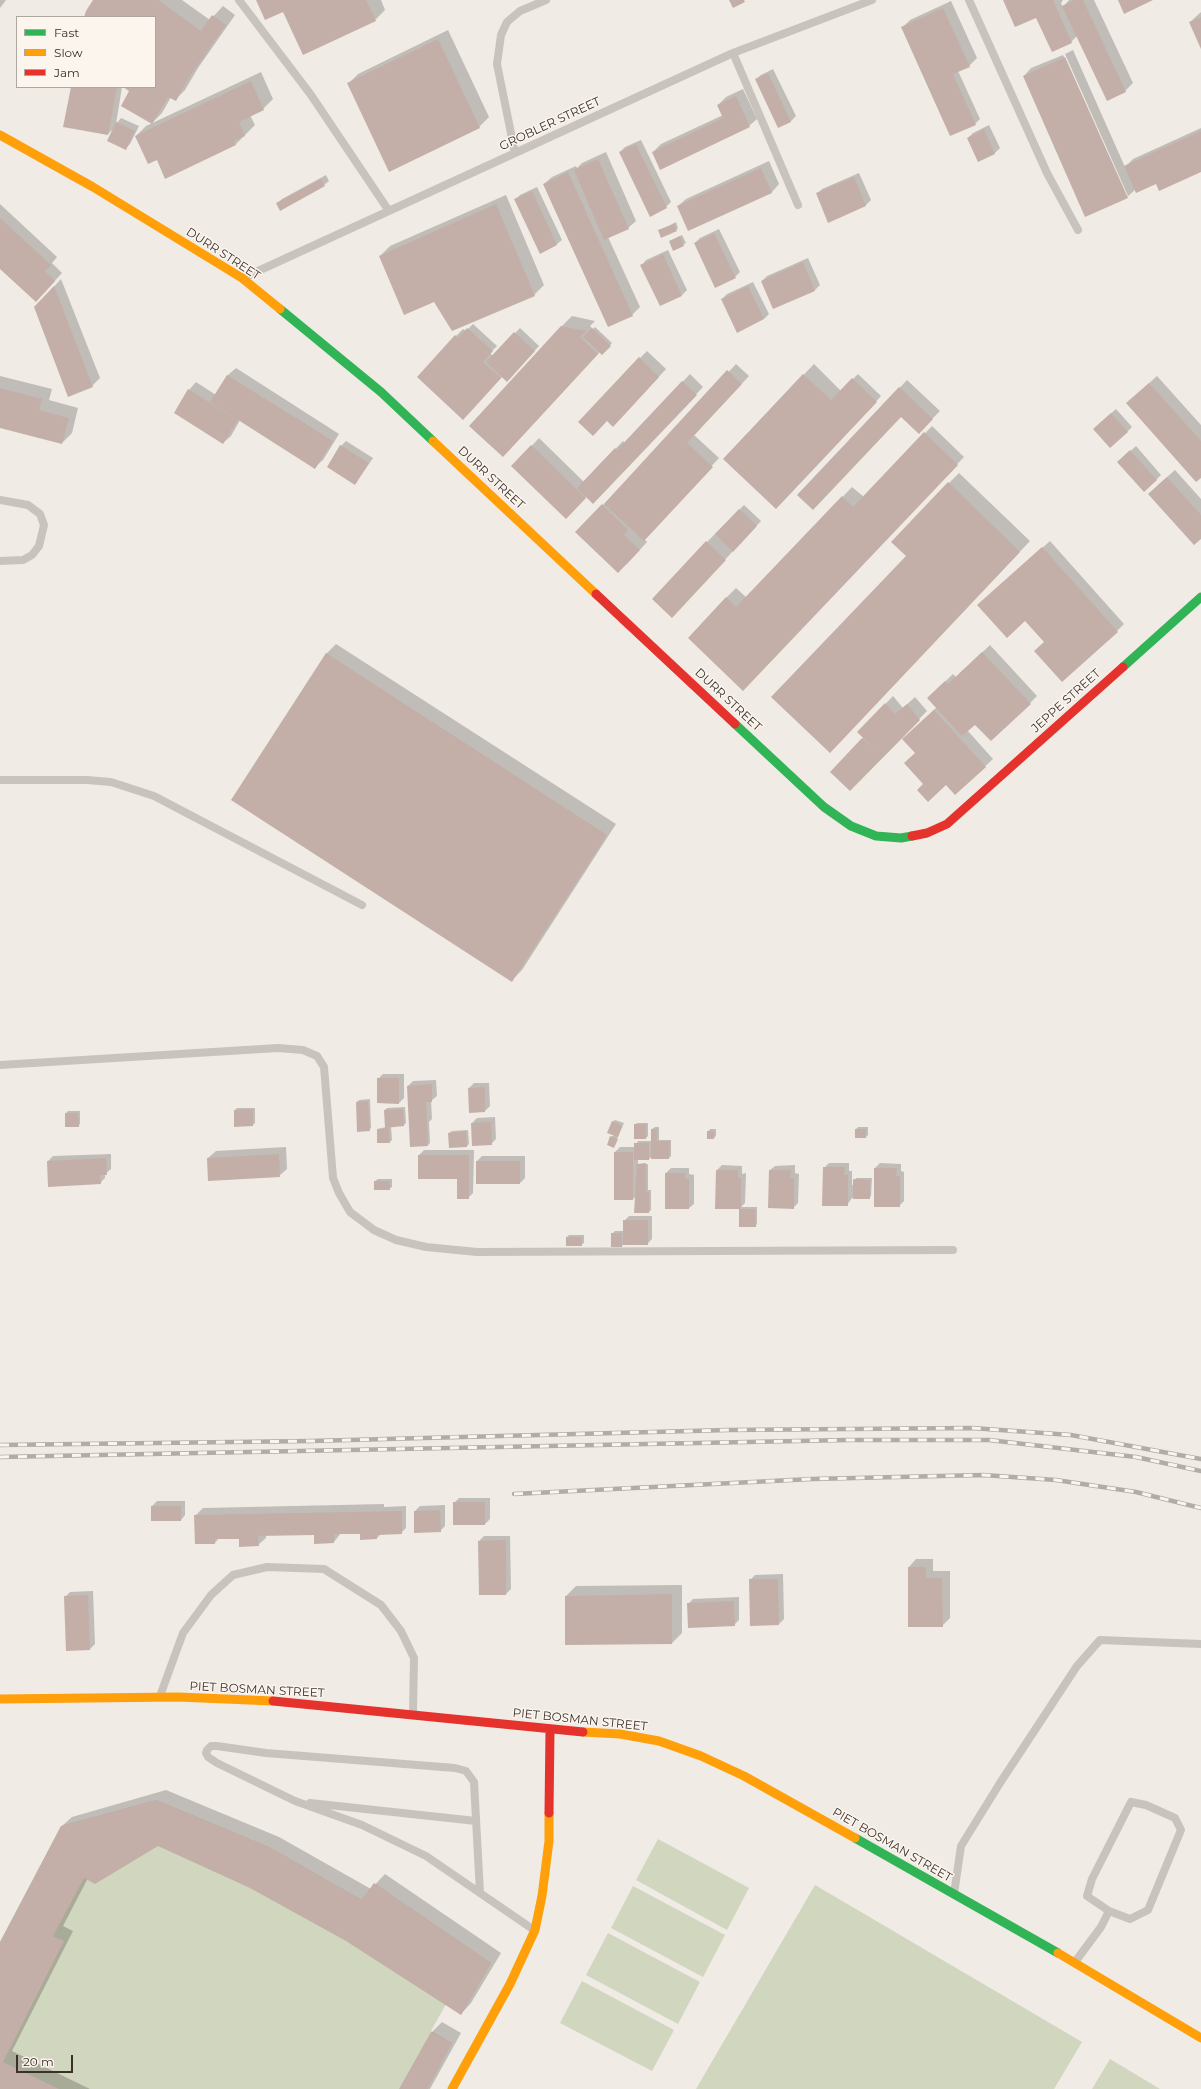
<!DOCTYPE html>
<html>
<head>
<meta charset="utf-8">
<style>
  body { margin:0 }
  #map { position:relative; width:1201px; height:2089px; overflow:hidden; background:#f0ebe5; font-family:Montserrat,sans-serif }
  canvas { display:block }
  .legend { position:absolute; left:16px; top:16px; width:140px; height:72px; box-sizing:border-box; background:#fbf5ee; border:1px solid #aea6a0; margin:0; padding:5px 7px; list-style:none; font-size:12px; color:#3b302b }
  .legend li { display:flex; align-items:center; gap:8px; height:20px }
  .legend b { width:20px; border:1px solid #aea6a0 }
  .scale { position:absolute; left:16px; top:2055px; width:57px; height:18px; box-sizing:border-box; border:2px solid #3b302b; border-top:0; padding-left:5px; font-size:12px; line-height:14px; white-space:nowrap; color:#3b302b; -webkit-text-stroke:3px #fbf5ee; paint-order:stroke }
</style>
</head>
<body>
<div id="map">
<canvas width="1201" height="2089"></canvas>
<ul class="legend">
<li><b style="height:5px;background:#30b455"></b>Fast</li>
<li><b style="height:5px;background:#ff9f0a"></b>Slow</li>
<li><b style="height:5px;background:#e5322d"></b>Jam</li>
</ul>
<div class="scale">20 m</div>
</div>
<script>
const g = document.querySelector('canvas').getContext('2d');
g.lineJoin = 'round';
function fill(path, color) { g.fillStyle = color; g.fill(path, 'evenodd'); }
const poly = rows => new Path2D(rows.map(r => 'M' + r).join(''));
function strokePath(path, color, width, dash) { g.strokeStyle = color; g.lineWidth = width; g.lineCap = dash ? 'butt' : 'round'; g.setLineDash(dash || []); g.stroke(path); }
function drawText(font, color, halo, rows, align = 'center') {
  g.font = font + ' Montserrat,sans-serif'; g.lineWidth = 3; g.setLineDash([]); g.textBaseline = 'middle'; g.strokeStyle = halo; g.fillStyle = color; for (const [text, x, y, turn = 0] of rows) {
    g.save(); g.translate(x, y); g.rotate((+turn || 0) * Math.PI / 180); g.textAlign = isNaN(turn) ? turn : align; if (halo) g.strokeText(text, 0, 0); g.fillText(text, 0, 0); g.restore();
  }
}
fill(poly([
  [156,1800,269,1847,362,1900,374,1883,491,1963,461,2015,446,2004,431,2031,452,2043,427,2089,0,2089,0,1942,61,1826],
  [658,1839,749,1888,727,1930,636,1880],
  [815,1885,1082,2042,1054,2089,696,2089],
  [633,1886,725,1935,703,1977,611,1928],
  [608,1933,700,1982,678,2024,586,1975],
  [582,1981,674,2030,652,2071,560,2023],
  [1110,2059,1160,2089,1092,2089]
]), '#d1d6bf');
fill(poly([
  [0,0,6,0,0,8],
  [95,0,182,0,210,20,223,6,235,15,198,68,185,90,175,100,171,97,162,113,152,123,130,91,125,87,155,87,155,17,86,17],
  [257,0,381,0,385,10,375,20,284,10],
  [1004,0,1063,0,1061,3,1063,7,1069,0,1094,0,1133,83,1125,91,1077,36,1071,42,1037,18],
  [951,1,977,58,969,66,958,71,980,119,975,124,902,28,910,20],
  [1201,12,1201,46,1190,22],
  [448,30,489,117,479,127,348,84,358,74],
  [1073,50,1125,167,1133,159,1201,128,1201,171,1160,190,1157,183,1137,192,1136,189,1127,197,1086,216,1024,76,1031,68,1063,55,1126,196,1128,196,1065,54],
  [773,69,796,116,791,121,778,127,756,79,761,75],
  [261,72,273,99,263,109,250,115,255,125,236,144,166,177,157,159,136,136,146,126],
  [72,87,122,87,116,124,121,118,139,126,130,144,125,149,114,128,108,134],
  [743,89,757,119,749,126,653,152,661,144,723,115,718,105,726,97],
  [989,125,1000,148,995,153,978,161,968,138,973,133],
  [641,140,671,202,666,207,620,152,625,147],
  [606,152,636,221,628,228,608,237,640,307,632,315,544,184,552,177,576,166,577,168,582,163],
  [769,161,779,184,772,192,689,229,678,206,686,199],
  [859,173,871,200,866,205,829,221,817,194,822,189],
  [326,175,329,181,324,185,277,204,282,199],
  [537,187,562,240,557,244,540,252,515,200,520,195],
  [506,195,544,285,534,295,434,301,380,256,390,246],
  [0,204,57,257,52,263,62,273,44,293,0,267],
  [676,222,678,228,676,230,659,231],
  [719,229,740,272,735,277,695,243,700,238],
  [682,235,686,243,683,245,670,241],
  [668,250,687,290,682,295,660,305,642,265,646,260],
  [808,258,820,285,815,290,774,308,762,281,767,276],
  [61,279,100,378,92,386,35,307],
  [753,282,769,314,764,319,722,299,727,294],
  [572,316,595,321,590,326,593,329,595,327,612,343,602,354,600,352,513,446,562,326],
  [473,324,497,346,490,353,493,356,520,328,539,346,512,375,503,376,471,411,456,336,463,329,466,331],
  [647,351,666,369,621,418,640,358],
  [736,364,749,376,694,435,719,458,644,539,647,542,626,565,603,505],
  [814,364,841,391,858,374,881,396,865,414,724,458],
  [236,368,339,434,323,460,315,467,240,420,231,436,223,443,189,390,196,382,216,395,228,375],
  [690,374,703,387,601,495,587,496,566,518,513,466,539,438,584,482,623,441,625,443],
  [0,376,52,389,49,400,78,408,72,433,62,443,0,427],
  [1157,376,1201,425,1201,477,1135,396],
  [907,380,940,411,919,432,901,416,799,495],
  [1116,409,1132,427,1127,432,1099,424],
  [932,426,964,457,753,679,726,598,736,588,747,598,852,487,864,497],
  [346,441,373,458,355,484,341,446],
  [1136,446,1161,475,1156,480,1124,457],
  [1175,470,1201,499,1201,538,1157,486],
  [959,473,1030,541,840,742,907,556,949,483],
  [744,505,761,521,679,609,707,542],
  [1050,541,1124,624,1117,631,1045,642,1025,620,986,598],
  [336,644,616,824,522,970,512,980,326,654],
  [990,645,1037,696,1030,703,975,723,967,730,993,759,955,794,946,784,924,783,911,731,937,707,928,698,953,674,956,677],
  [893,696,903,708,915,697,927,711,883,756,831,772,864,737,859,732],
  [383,1074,404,1074,404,1098,399,1103,378,1102,378,1079],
  [436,1080,437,1096,431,1101,432,1119,429,1122,430,1143,428,1145,408,1086,413,1081],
  [474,1083,489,1083,490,1106,485,1111,469,1088],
  [370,1099,371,1128,369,1130,357,1102,359,1100],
  [405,1107,406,1123,404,1125,391,1126,392,1140,390,1142,378,1129,386,1127,385,1110,387,1108],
  [237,1108,255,1108,255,1123,253,1125,235,1110],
  [68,1111,80,1111,80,1124,78,1126,66,1113],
  [495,1117,496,1139,491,1144,472,1123,477,1118],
  [615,1120,624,1123,614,1146,611,1137,614,1135,612,1122],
  [637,1123,648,1123,648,1136,646,1138,635,1125],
  [655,1127,659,1127,659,1140,671,1140,671,1156,669,1158,652,1156,649,1159,638,1159,638,1165,648,1164,648,1190,651,1190,651,1210,649,1212,636,1196,633,1199,615,1152,620,1147,635,1147,638,1141,652,1141,652,1129],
  [858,1127,868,1127,868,1135,866,1137,856,1129],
  [710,1129,716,1129,716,1136,714,1138,708,1138,708,1132],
  [468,1130,469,1144,467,1146,449,1133,452,1131],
  [286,1147,287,1169,279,1176,208,1158,216,1151],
  [424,1150,474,1150,473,1193,468,1198,458,1178,419,1155],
  [111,1154,111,1169,105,1174,105,1178,100,1183,48,1161,53,1156],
  [482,1156,525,1156,525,1178,520,1183,477,1161],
  [829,1163,849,1163,849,1171,852,1171,852,1185,854,1185,856,1178,872,1178,871,1196,869,1198,852,1198,847,1205,824,1168],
  [880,1163,901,1164,901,1171,904,1172,904,1201,899,1206,875,1168],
  [722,1165,742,1166,742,1174,746,1173,745,1203,741,1207,757,1207,757,1224,755,1226,740,1209,742,1208,716,1208,717,1170],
  [795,1165,795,1173,799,1174,798,1203,793,1208,770,1170,775,1166],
  [671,1168,689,1168,689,1174,694,1175,694,1204,689,1208,666,1208,666,1173],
  [378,1179,392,1179,392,1187,389,1189,375,1181],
  [629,1216,652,1216,652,1239,647,1244,624,1244,622,1246,612,1234,615,1231,624,1231,624,1221],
  [569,1235,584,1235,584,1243,581,1245,567,1237],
  [459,1498,490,1498,490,1519,485,1524,454,1503],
  [157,1501,185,1501,185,1515,181,1520,152,1506],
  [384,1504,384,1507,406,1506,406,1528,401,1533,381,1534,377,1538,361,1533,341,1533,334,1542,315,1534,266,1535,266,1538,258,1545,240,1538,219,1538,215,1543,195,1516,203,1508],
  [445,1505,445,1526,440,1531,415,1511,420,1506],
  [484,1536,510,1536,511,1589,506,1594,479,1541],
  [916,1559,933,1559,933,1571,950,1571,950,1618,942,1626,909,1567],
  [783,1574,784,1619,779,1624,750,1580,755,1575],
  [682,1585,682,1633,672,1643,566,1596,576,1586],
  [93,1591,95,1644,90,1649,67,1650,65,1597,70,1592],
  [739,1597,739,1620,734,1625,688,1604,693,1599],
  [166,1790,279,1837,371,1889,385,1874,501,1953,471,2003,461,2014,347,1940,250,1887,157,1844,88,1878,63,1926,73,1931,12,2051,90,2089,0,2089,0,1944,61,1827,72,1817],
  [442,2022,461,2033,430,2089,400,2089,432,2032]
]), '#0003');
fill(poly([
  [93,0,158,0,201,31,212,15,226,25,188,79,176,101,168,97,152,124,121,106,129,91,123,87,155,87,155,17,84,17,86,11],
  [256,0,366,0,376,21,303,55,283,12,265,20],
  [729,0,744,0,745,2,733,8],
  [1003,0,1053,0,1072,43,1052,52,1036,18,1015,27],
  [1074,0,1083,0,1126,92,1107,101,1062,6],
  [1118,0,1153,0,1124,14],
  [943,8,970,67,953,74,976,125,950,136,901,27],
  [1201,17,1201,49,1189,22],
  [438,39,480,128,389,172,347,83],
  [1065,57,1128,198,1085,217,1023,76],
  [768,73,791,122,778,128,755,79],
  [251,81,264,110,239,122,245,136,234,141,236,145,165,179,157,160,148,164,135,136],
  [71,87,117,87,108,135,63,127],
  [736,96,750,127,660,170,652,152,723,118,717,105],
  [116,122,135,131,126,150,107,141],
  [984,129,995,154,978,162,967,138],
  [1201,131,1201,172,1159,191,1156,184,1136,193,1124,166],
  [636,144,667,208,650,217,619,152],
  [598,159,629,229,604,240,574,170],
  [761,168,772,193,688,231,677,206],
  [568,172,633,316,608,327,543,184],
  [854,177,866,206,828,223,816,193],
  [321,179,325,186,280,211,276,203],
  [532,191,557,245,540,254,514,199],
  [496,204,535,296,452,331,434,302,404,315,379,256],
  [0,218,51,265,45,271,55,281,36,302,0,269],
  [674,224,677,231,661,238,658,230],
  [714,233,736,278,715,288,694,243],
  [680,236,684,246,673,251,669,241],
  [663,254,682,296,660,306,640,265],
  [803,262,815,291,773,309,761,281],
  [54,286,93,387,68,397,34,307],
  [748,286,764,319,737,333,721,299],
  [561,326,586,331,580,337,598,354,503,457,469,426],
  [467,328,493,351,483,362,501,378,463,420,417,377,455,335,458,338],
  [592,328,611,346,602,355,583,337],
  [514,332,535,351,507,382,486,362],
  [639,357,659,377,613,427,607,421,593,436,578,422],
  [727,370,742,384,687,443,713,467,644,541,604,504],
  [803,374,831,400,852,378,877,402,776,509,723,459],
  [227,375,333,441,315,469,210,402],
  [682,381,697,395,593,504,577,488,615,448,617,450],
  [1149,383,1201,441,1201,478,1196,482,1126,403],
  [899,387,933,419,919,434,901,417,813,510,797,495],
  [0,388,42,399,39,410,69,418,62,444,0,428],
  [188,389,238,420,223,444,174,413],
  [1111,413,1128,432,1110,448,1093,429],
  [924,432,958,465,743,691,688,638,726,597,736,607,842,496,853,507],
  [340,445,369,463,355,485,327,467],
  [531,445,586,498,566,519,511,466],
  [1130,450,1157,480,1144,492,1117,462],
  [1167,477,1201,515,1201,539,1194,545,1148,494],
  [948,482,1020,552,830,753,771,697,906,556,891,542],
  [602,504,628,530,624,535,640,550,618,573,575,532],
  [739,509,757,526,733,552,715,534],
  [706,541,726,560,672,618,652,599],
  [1042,547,1118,632,1062,682,1034,651,1044,642,1025,621,1007,638,977,605],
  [982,652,1031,704,991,741,975,725,962,736,927,698,945,681,948,684],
  [326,653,607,835,512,982,231,800],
  [885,703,895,714,907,704,920,720,850,791,830,772,862,738,880,754,857,732],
  [934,710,986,767,955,795,946,785,928,802,917,790,923,784,904,763,915,753,902,739],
  [377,1078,399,1078,399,1104,377,1103],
  [432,1084,432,1102,426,1102,428,1146,410,1147,407,1086],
  [485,1087,485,1112,469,1113,468,1088],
  [368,1101,370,1131,357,1132,356,1102],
  [253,1109,253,1126,234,1127,234,1110],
  [403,1109,404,1126,385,1128,384,1110],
  [65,1113,78,1113,79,1127,65,1127],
  [612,1121,622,1126,618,1137,607,1133],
  [491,1122,492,1145,472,1146,471,1123],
  [634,1124,646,1124,646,1139,634,1139],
  [389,1128,390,1143,377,1143,377,1129],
  [651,1129,657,1129,657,1141,670,1141,669,1159,651,1159],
  [855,1129,866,1129,866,1138,855,1138],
  [466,1131,467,1147,449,1148,448,1133],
  [707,1131,714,1131,714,1139,707,1139],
  [610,1136,618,1139,614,1148,607,1145],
  [634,1143,649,1143,649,1160,634,1160],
  [614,1152,633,1152,633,1200,614,1200],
  [279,1154,280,1177,208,1181,207,1158],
  [418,1155,469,1155,469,1199,457,1199,457,1179,418,1179],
  [106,1158,107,1175,100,1175,101,1184,48,1187,47,1161],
  [476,1161,520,1161,520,1184,476,1184],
  [646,1163,646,1191,649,1192,649,1213,634,1213,637,1164],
  [823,1167,845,1167,844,1175,848,1175,848,1206,822,1206],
  [874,1168,897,1168,896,1176,900,1176,900,1207,874,1207],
  [716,1170,738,1170,738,1178,741,1178,741,1209,755,1209,756,1227,739,1227,739,1209,715,1209],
  [769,1170,791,1170,790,1178,794,1178,794,1209,768,1208],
  [665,1173,685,1173,685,1179,689,1179,689,1209,665,1209],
  [853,1179,870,1180,870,1199,853,1199],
  [374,1181,390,1181,390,1190,374,1190],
  [623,1220,648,1220,648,1245,623,1245],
  [611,1233,622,1233,622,1247,611,1247],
  [566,1237,582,1237,582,1246,566,1246],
  [453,1502,485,1502,485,1525,453,1525],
  [151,1506,181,1506,181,1521,151,1521],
  [440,1510,441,1532,414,1533,414,1511],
  [402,1511,402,1534,377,1535,377,1539,360,1540,360,1534,334,1534,334,1543,314,1544,314,1535,258,1536,259,1546,239,1547,239,1539,215,1539,215,1544,195,1544,194,1515],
  [506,1540,506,1595,479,1595,478,1541],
  [908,1567,926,1567,926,1578,942,1578,943,1627,908,1627],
  [749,1579,778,1579,779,1625,750,1626],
  [672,1594,672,1644,565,1645,565,1596],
  [88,1595,90,1650,66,1651,64,1596],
  [734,1601,735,1626,688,1628,687,1603],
  [156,1800,269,1847,362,1900,374,1883,491,1963,461,2015,346,1941,250,1888,158,1846,95,1884,84,1878,53,1936,64,1941,3,2062,59,2089,0,2089,0,1942,61,1826],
  [431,2032,452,2043,427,2089,399,2089]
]), '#c3afa7');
strokePath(poly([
  [239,0,311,95,389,211],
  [969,0,1047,173,1078,230],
  [733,53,798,205],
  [515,153,497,64,501,35,507,22,520,11,546,0],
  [245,277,733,53,872,0],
  [0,500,28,505,40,514,44,525,39,546,32,555,23,560,0,561],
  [0,780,87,780,111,782,154,796,362,905],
  [0,1065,278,1048,303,1050,317,1056,324,1067,333,1178,339,1193,350,1212,374,1230,396,1240,426,1247,477,1252,953,1250],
  [160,1696,183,1633,211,1595,233,1575,267,1567,324,1569,381,1605,401,1631,414,1658,413,1713],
  [1131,1802,1146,1805,1175,1818,1181,1830,1148,1910,1130,1919,1109,1911,1087,1896,1092,1879,1131,1802],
  [310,1803,476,1821],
  [480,1893,474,1782,466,1771,455,1768,266,1753,217,1746,211,1746,207,1750,206,1753,208,1757,217,1763,295,1801,362,1825,426,1856,534,1930],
  [954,1894,961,1846,1000,1783,1077,1666,1100,1640,1201,1644],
  [1075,1962,1101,1927,1109,1911]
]), '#c9c3be', 8);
strokePath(poly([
  [280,309,381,392,433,441],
  [1123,667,1201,597],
  [735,724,824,807,851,826,876,836,901,838,912,836],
  [855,1838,1058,1953]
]), '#30b455', 9);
strokePath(poly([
  [0,135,93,187,242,278,280,309],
  [433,441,596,594],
  [0,1699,178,1697,273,1701],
  [583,1732,620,1734,659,1741,701,1756,744,1776,855,1838],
  [1058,1953,1201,2038],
  [452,2089,510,1984,535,1930,542,1896,549,1841,549,1813]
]), '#ff9f0a', 9);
strokePath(poly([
  [596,594,735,724],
  [912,836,927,833,947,824,1123,667],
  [273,1701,583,1732],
  [549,1813,550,1730]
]), '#e5322d', 9);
const rail = poly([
  [0,1445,311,1441,728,1430,972,1428,1071,1435,1201,1459],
  [0,1457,847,1440,989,1440,1136,1457,1201,1471],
  [514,1494,812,1479,983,1475,1056,1480,1136,1492,1201,1508]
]);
strokePath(rail, '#b1aca8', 4.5);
strokePath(rail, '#fbf5ee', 3, [9]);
drawText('12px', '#3b302b', '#fbf5ee', [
  ["GROBLER STREET",550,124,-25],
  ["DURR STREET",223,254,33],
  ["DURR STREET",491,478,43],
  ["DURR STREET",728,700,43],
  ["JEPPE STREET",1066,701,-42],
  ["PIET BOSMAN STREET",257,1690,3],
  ["PIET BOSMAN STREET",580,1720,6],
  ["PIET BOSMAN STREET",892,1845,30]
]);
</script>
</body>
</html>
